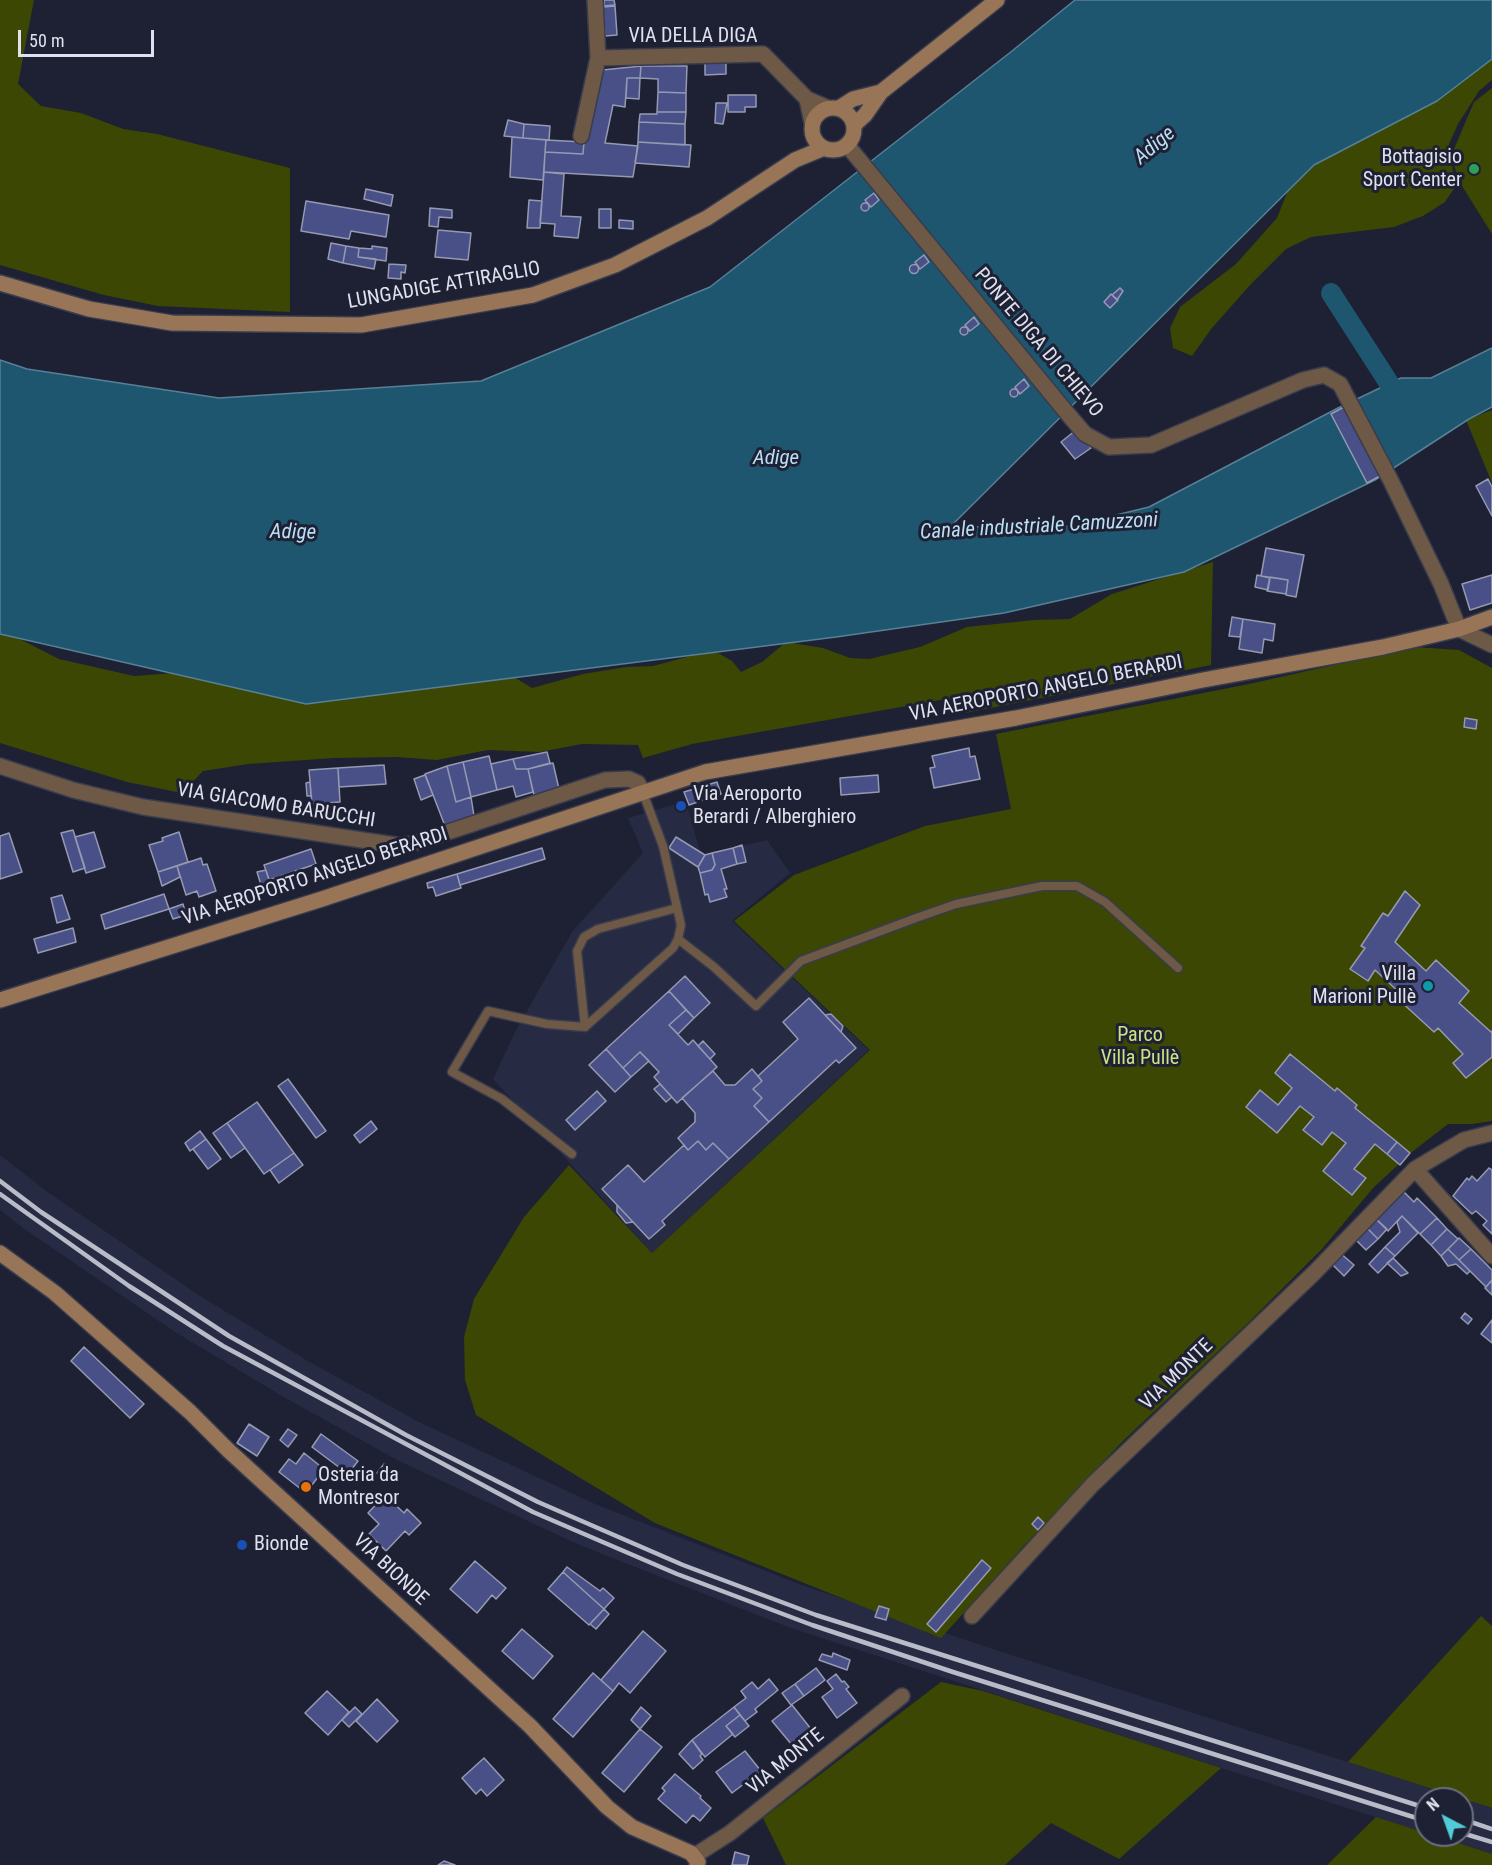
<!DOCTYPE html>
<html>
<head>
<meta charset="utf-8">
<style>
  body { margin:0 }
  #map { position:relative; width:1492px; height:1865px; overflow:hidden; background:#1e2133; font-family:"Roboto Condensed",sans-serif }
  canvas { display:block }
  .north { position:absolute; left:1414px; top:1787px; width:60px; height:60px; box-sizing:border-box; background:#1e2133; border:2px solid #6b6e7e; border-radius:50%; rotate:319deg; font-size:16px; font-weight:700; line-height:24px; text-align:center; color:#dfe1ee }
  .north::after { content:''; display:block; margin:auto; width:21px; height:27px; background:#52cbd9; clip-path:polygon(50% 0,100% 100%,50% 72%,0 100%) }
  .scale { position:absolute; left:18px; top:30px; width:136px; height:27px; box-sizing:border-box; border:3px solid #dfe1ee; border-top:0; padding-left:8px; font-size:18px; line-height:21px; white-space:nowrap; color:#dfe1ee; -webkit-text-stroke:4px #1e2133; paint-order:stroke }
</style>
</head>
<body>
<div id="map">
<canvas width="1492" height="1865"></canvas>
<div class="north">N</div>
<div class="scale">50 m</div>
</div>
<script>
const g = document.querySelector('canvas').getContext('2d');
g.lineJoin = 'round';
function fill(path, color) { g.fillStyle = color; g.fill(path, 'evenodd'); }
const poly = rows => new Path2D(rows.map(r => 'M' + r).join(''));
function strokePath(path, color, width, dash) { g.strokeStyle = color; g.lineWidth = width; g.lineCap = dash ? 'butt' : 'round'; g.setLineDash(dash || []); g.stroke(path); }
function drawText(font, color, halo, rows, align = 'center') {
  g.font = font + ' "Roboto Condensed",sans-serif'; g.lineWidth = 6; g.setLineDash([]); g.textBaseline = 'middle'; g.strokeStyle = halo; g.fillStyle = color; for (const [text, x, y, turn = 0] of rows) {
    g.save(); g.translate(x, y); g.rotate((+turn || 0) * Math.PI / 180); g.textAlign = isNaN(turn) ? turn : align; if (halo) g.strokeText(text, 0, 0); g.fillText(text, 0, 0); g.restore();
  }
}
fill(poly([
  [686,801,701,855,767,840,790,873,732,921,869,1050,652,1253,493,1079,516,1030,572,932,643,853,628,818],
  [0,1155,49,1193,203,1298,308,1361,419,1422,595,1504,804,1586,996,1650,1492,1808,1492,1854,1434,1835,1462,1835,1462,1799,1426,1799,1426,1833,1221,1768,788,1627,577,1544,399,1461,287,1399,175,1332,23,1228,0,1210]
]), '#262a42');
fill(poly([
  [0,0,34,0,18,84,41,106,81,113,123,129,157,134,290,168,290,312,158,306,104,295,0,265],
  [1492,47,1492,80,1479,91,1458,124,1449,144,1455,187,1445,202,1423,216,1394,227,1311,237,1286,249,1250,285,1212,328,1192,356,1173,348,1170,328,1180,307,1236,264,1277,218,1290,185,1361,127,1403,108,1434,103,1442,91],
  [1492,88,1492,234,1459,181,1451,156,1474,102],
  [1492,410,1492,483,1466,420],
  [1213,562,1211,665,965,713,946,699,692,744,643,758,638,745,582,744,540,752,488,750,437,760,397,757,334,758,248,764,203,771,182,793,127,782,0,743,0,629,59,659,134,676,187,672,501,669,532,688,583,674,626,667,653,666,713,650,732,661,741,672,762,662,786,642,823,648,850,658,869,659,920,647,967,627,1034,620,1070,619,1112,594],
  [1414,647,1459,650,1492,668,1492,1121,1472,1124,1448,1124,1412,1152,1373,1188,1322,1249,1248,1323,1123,1441,1022,1548,941,1638,655,1523,476,1415,465,1380,464,1337,474,1299,524,1217,569,1165,652,1253,870,1050,734,921,794,875,925,826,1011,809,996,734,1249,684],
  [1481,1616,1492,1626,1492,1808,1348,1762],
  [941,1682,983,1691,1221,1768,1119,1859,1051,1823,1005,1865,786,1865,763,1818],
  [1376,1817,1426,1833,1426,1835,1434,1835,1492,1854,1492,1865,1327,1865]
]), '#3b4703');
const water = poly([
  [1075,0,1492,0,1492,59,1437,101,1314,165,950,527,1071,526,1149,507,1338,408,1401,378,1431,378,1492,348,1492,407,1469,419,1375,480,1184,572,1004,613,836,637,306,704,0,634,0,360,27,369,219,398,481,381,710,287,1012,51,1075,0]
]);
fill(water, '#1e5670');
strokePath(water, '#588096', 1.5);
strokePath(poly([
  [1331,293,1403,405]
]), '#1e5670', 20);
const building = poly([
  [604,0,614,0,615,5,604,6,604,0],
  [615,6,617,35,605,36,603,7,615,6],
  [705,63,726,63,726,74,705,75,705,63],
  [641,66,640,78,627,78,625,107,613,105,605,143,638,146,633,177,544,172,545,152,583,154,584,142,602,70,641,66],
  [641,66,687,66,686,93,658,92,658,79,640,78,641,66],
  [627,78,640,78,639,99,626,98,627,78],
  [658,92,686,93,686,112,657,112,658,92],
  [728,95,756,95,756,107,745,107,745,112,728,112,728,95],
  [716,103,727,103,723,124,715,123,716,103],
  [657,112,686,112,685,124,639,122,640,114,657,114,657,112],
  [508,120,524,124,523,138,504,136,508,120],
  [639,122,685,124,685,145,638,142,639,122],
  [524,124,550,126,549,140,523,138,524,124],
  [512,137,546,140,543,180,510,177,512,137],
  [546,140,584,142,583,154,545,152,546,140],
  [638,142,691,145,689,167,635,163,638,142],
  [544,172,564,174,561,216,581,217,578,238,554,236,555,224,540,223,544,172],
  [366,189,393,195,391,206,364,199,366,189],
  [874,193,879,200,871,207,865,200,874,193],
  [529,200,542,201,540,228,527,228,529,200],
  [306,201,389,215,386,237,351,231,349,239,301,231,306,201],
  '861 207a4 4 0 1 1 8 0a4 4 0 1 1-8 0Z',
  [430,208,452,210,452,218,439,217,438,227,429,226,430,208],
  [599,209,611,209,611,228,599,228,599,209],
  [619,220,633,221,633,229,619,228,619,220],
  [438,230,471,233,468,260,435,257,438,230],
  [331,243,346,246,343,263,328,259,331,243],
  [346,246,359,248,358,257,376,259,374,269,343,263,346,246],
  [372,246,387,248,386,261,358,257,359,248,372,249,372,246],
  [924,255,929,262,920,269,915,262,924,255],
  [389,264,406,265,405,273,401,272,401,279,388,278,389,264],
  '909.5 269a4.5 4.5 0 1 1 9 0a4.5 4.5 0 1 1-9 0Z',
  [1120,288,1123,291,1117,300,1112,295,1120,288],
  [1111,294,1118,300,1110,308,1104,302,1111,294],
  [974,317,979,324,970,331,965,325,974,317],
  '960 331a4 4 0 1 1 8 0a4 4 0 1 1-8 0Z',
  [1024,379,1029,386,1020,394,1015,387,1024,379],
  '1010 393a4 4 0 1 1 8 0a4 4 0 1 1-8 0Z',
  [1344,407,1380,476,1367,483,1331,414,1344,407],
  [1076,430,1091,448,1075,459,1061,442,1076,430],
  [1488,479,1492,487,1492,516,1476,486,1488,479],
  [1266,548,1304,555,1296,597,1286,595,1288,580,1261,576,1266,548],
  [1257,575,1270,578,1268,590,1255,587,1257,575],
  [1492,575,1492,603,1470,610,1462,584,1492,575],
  [1270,577,1288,580,1286,594,1267,591,1270,577],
  [1232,617,1243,619,1240,637,1229,636,1232,617],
  [1243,619,1275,624,1273,641,1264,639,1262,653,1239,649,1243,619],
  [1465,718,1477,720,1476,729,1464,727,1465,718],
  [969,748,970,757,975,756,980,779,934,788,930,768,935,767,932,756,969,748],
  [547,752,550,763,528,769,516,769,513,759,547,752],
  [489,756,497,790,471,797,463,762,489,756],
  [513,759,516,769,528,769,533,792,516,797,513,786,497,790,491,764,513,759],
  [463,762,471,797,456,802,447,766,463,762],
  [553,763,559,789,534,795,528,769,553,763],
  [384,765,386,784,339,787,338,768,384,765],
  [447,766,456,802,471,797,474,816,445,826,425,774,447,766],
  [338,768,340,802,312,804,309,770,338,768],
  [425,775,433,795,421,800,414,779,425,775],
  [878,775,879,792,841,795,840,778,878,775],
  [310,782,311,796,307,796,306,783,310,782],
  [717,782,721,794,689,805,684,792,717,782],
  [73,830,85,868,73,872,61,833,73,830],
  [94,832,105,867,86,873,75,837,94,832],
  [179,832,188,862,158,872,149,845,163,841,162,838,179,832],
  [9,833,22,872,0,879,0,836,9,833],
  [676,837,705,855,698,867,669,848,676,837],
  [742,845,746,862,737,864,733,848,742,845],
  [542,848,545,859,460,885,457,874,542,848],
  [733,848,737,864,721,869,727,889,724,889,727,897,710,902,708,894,705,895,700,873,712,870,715,865,712,853,733,848],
  [311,849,316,864,269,880,264,865,311,849],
  [712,853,715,865,712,870,700,873,698,867,705,855,712,853],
  [201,858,203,865,207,864,216,891,199,897,197,891,186,895,177,866,201,858],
  [177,866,180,877,162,886,158,872,177,866],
  [266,870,270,883,261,885,257,872,266,870],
  [457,874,461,888,436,896,433,887,428,888,427,883,457,874],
  [1405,891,1420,905,1395,942,1426,971,1436,960,1469,991,1459,1003,1491,1032,1492,1031,1492,1057,1466,1078,1453,1063,1463,1054,1438,1028,1434,1032,1398,999,1402,995,1375,970,1368,981,1350,969,1365,948,1361,946,1383,913,1388,916,1405,891],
  [164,894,169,909,105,929,101,915,164,894],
  [62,895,70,919,57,923,51,898,62,895],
  [183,904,186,915,173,919,169,909,183,904],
  [73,928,76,942,38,953,34,939,73,928],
  [685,976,710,1003,694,1018,669,991,685,976],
  [669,991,686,1010,669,1025,688,1045,693,1040,717,1067,677,1103,654,1077,659,1072,640,1052,623,1068,606,1049,669,991],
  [809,998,856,1048,839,1063,836,1060,769,1122,754,1106,762,1098,753,1089,762,1081,758,1076,798,1039,783,1022,809,998],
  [686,1010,694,1018,678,1034,669,1025,686,1010],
  [831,1014,843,1026,841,1032,825,1015,831,1014],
  [703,1041,715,1054,710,1059,698,1046,703,1041],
  [606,1049,631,1077,615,1092,589,1065,606,1049],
  [640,1052,649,1061,631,1077,623,1068,640,1052],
  [1290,1054,1335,1091,1337,1088,1357,1105,1355,1108,1397,1142,1387,1154,1375,1144,1354,1169,1366,1178,1352,1195,1323,1171,1346,1143,1332,1132,1322,1145,1303,1130,1314,1117,1300,1106,1277,1133,1246,1107,1260,1090,1278,1105,1292,1088,1275,1073,1290,1054],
  [752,1069,762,1081,753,1089,762,1098,754,1106,769,1122,729,1159,713,1143,706,1150,698,1141,688,1150,678,1138,695,1122,695,1113,682,1098,713,1071,725,1085,735,1085,752,1069],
  [288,1079,326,1131,316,1138,278,1086,288,1079],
  [660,1084,672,1097,666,1102,654,1089,660,1084],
  [597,1091,606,1101,575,1130,566,1120,597,1091],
  [257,1102,294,1153,264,1174,227,1123,257,1102],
  [371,1121,377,1129,360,1143,354,1135,371,1121],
  [227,1123,245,1148,231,1158,213,1133,227,1123],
  [200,1131,206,1139,190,1151,185,1143,200,1131],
  [206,1139,221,1159,208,1169,193,1149,206,1139],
  [698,1141,706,1150,713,1143,729,1159,662,1221,665,1225,649,1239,602,1189,628,1165,644,1182,684,1145,688,1150,698,1141],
  [1397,1142,1410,1153,1400,1165,1387,1154,1397,1142],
  [294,1153,303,1165,279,1183,270,1170,294,1153],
  [1489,1168,1492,1170,1492,1234,1483,1225,1487,1221,1476,1211,1472,1214,1453,1196,1467,1178,1469,1180,1472,1176,1477,1181,1489,1168],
  [1402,1190,1414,1202,1417,1198,1437,1218,1420,1234,1402,1216,1388,1231,1374,1217,1402,1190],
  [617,1205,633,1222,626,1223,617,1212,617,1205],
  [1402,1216,1418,1233,1395,1256,1385,1247,1400,1232,1397,1222,1402,1216],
  [1374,1217,1387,1229,1378,1239,1365,1226,1374,1217],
  [1437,1218,1447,1229,1431,1245,1420,1234,1437,1218],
  [1365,1226,1378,1239,1366,1250,1353,1237,1365,1226],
  [1447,1229,1458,1239,1441,1256,1431,1245,1447,1229],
  [1459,1238,1471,1249,1459,1260,1448,1249,1459,1238],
  [1385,1247,1395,1256,1378,1273,1369,1264,1385,1247],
  [1448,1249,1470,1271,1467,1274,1456,1264,1448,1266,1441,1256,1448,1249],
  [1471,1249,1492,1270,1492,1280,1486,1287,1459,1260,1471,1249],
  [1339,1252,1354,1265,1344,1276,1329,1261,1339,1252],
  [1393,1258,1408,1273,1401,1276,1387,1263,1393,1258],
  [1492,1280,1492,1295,1485,1288,1492,1280],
  [1465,1313,1472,1319,1468,1324,1461,1318,1465,1313],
  [1492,1320,1492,1343,1481,1334,1492,1320],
  [84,1347,144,1404,130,1418,71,1361,84,1347],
  [249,1424,269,1437,257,1456,237,1443,249,1424],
  [288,1429,297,1435,288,1447,280,1440,288,1429],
  [321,1434,358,1461,348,1474,312,1447,321,1434],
  [304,1453,324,1469,306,1493,279,1472,289,1459,296,1464,304,1453],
  [384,1464,389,1467,382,1477,377,1473,384,1464],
  [385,1495,404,1513,407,1509,421,1523,409,1535,405,1531,386,1551,369,1534,379,1524,368,1513,385,1495],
  [1038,1517,1044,1523,1038,1530,1032,1524,1038,1517],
  [982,1560,991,1568,936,1632,927,1624,982,1560],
  [475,1561,506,1588,496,1599,492,1595,477,1613,450,1589,475,1561],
  [567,1567,600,1591,603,1588,614,1598,604,1609,563,1572,567,1567],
  [563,1572,604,1609,589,1625,548,1589,563,1572],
  [879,1606,889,1609,886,1620,875,1617,879,1606],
  [604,1609,609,1614,596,1629,590,1624,604,1609],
  [522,1629,553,1656,533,1679,502,1651,522,1629],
  [643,1631,666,1651,630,1693,619,1683,613,1691,601,1680,643,1631],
  [833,1653,850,1660,847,1670,819,1660,822,1654,832,1657,833,1653],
  [816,1668,825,1680,804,1696,795,1684,816,1668],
  [593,1673,613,1691,573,1737,553,1719,593,1673],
  [836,1674,842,1682,844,1681,849,1687,846,1689,857,1703,837,1718,822,1697,833,1689,827,1681,836,1674],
  [769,1679,778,1690,755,1709,757,1712,745,1721,734,1707,746,1698,741,1691,752,1682,758,1689,769,1679],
  [795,1684,804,1696,791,1705,782,1693,795,1684],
  [327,1691,349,1712,328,1735,305,1713,327,1691],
  [377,1699,398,1721,377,1742,356,1721,377,1699],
  [792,1705,811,1729,792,1745,772,1721,792,1705],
  [355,1707,362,1714,349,1727,342,1720,355,1707],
  [641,1707,651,1716,640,1729,631,1720,641,1707],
  [734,1707,740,1715,726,1726,733,1734,705,1757,692,1740,734,1707],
  [740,1715,749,1726,735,1737,726,1726,740,1715],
  [640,1729,662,1747,624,1792,602,1773,640,1729],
  [692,1740,702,1754,700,1756,703,1760,693,1769,679,1754,692,1740],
  [745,1751,761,1771,732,1793,716,1772,745,1751],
  [484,1758,504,1780,487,1796,481,1789,476,1794,462,1778,484,1758],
  [675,1774,701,1796,700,1798,711,1808,700,1821,693,1815,686,1823,658,1799,665,1791,662,1788,675,1774],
  [735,1852,749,1856,747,1865,732,1865,735,1852],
  [444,1861,455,1865,438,1865,444,1861]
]);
fill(building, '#485087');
strokePath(building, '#959ab2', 1.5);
const lane = poly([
  [643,793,663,846,681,925,678,939,673,948,585,1027,577,951,584,937,598,929,677,908],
  [678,939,714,967,756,1006,801,961,916,918,956,904,1042,886,1077,886,1105,902,1178,968],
  [572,1154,502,1099,452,1072,488,1011,547,1024,585,1027]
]);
const street = poly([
  [595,0,598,58,763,54,807,99,828,108],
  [807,99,812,123],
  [581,136,598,58],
  [847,145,1067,413,1085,434,1109,447,1151,445,1303,380,1324,375,1340,384,1391,481,1441,584,1459,629,1492,645],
  [0,766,73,790,143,807,402,846,418,842,605,780,629,779,638,783,643,793],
  [1415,1169,1492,1256],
  [972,1616,1093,1484,1314,1273,1415,1169,1464,1140,1492,1133],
  [694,1856,730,1833,902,1696]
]);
const secondary = poly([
  '812 129a21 21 0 1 1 42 0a21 21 0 1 1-42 0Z',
  [839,108,853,99,881,92],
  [854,125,865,115,881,92,997,0],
  [0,283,89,309,172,323,361,325,533,295,615,265,707,218,795,160,824,148],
  [0,1000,322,899,705,772,1016,718,1203,680,1383,647,1459,629,1492,617],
  [0,1253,55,1293,190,1412,228,1450,530,1726,607,1807,632,1827,691,1853,698,1862,697,1865]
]);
strokePath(lane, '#393c4d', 11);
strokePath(street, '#393c4d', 18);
strokePath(secondary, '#393c4d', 18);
strokePath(lane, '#6e5846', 8);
strokePath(street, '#6e5846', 15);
strokePath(secondary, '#997558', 15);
strokePath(poly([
  [0,1181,41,1212,229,1336,406,1435,538,1502,683,1565,816,1615,1426,1808],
  [0,1194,129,1286,223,1346,533,1512,677,1574,812,1625,953,1672,1426,1821],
  [1462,1819,1492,1829],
  [1462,1833,1492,1842]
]), '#b9bbc9', 4.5);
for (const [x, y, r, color] of [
  [1474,169,6,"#2e9e5b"],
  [681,806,6,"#1a4fb4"],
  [1428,986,6,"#0f9aa8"],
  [306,1487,6,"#e8710a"],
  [242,1545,6,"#1a4fb4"]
]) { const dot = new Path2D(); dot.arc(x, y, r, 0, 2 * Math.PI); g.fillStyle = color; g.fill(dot); strokePath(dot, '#1e2133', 2); }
drawText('20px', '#dfe1ee', '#1e2133', [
  ["VIA DELLA DIGA",693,37],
  ["LUNGADIGE ATTIRAGLIO",444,286,-10],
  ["PONTE DIGA DI CHIEVO",1038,343,50],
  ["VIA AEROPORTO ANGELO BERARDI",1046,689,-11],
  ["VIA GIACOMO BARUCCHI",276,806,9],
  ["VIA AEROPORTO ANGELO BERARDI",315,877,-18],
  ["VIA MONTE",1177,1375,-44],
  ["VIA BIONDE",390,1570,43],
  ["VIA MONTE",786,1762,-39]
]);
drawText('20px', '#dfe1ee', '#1e2133', [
  ["Bottagisio",1462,158,"right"],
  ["Sport Center",1462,181,"right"],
  ["Via Aeroporto",693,795],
  ["Berardi / Alberghiero",693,818],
  ["Villa",1416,975,"right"],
  ["Marioni Pullè",1416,998,"right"],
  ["Osteria da",318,1476],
  ["Montresor",318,1499],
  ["Bionde",254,1545]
], 'left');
drawText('20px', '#cce285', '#1e2133', [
  ["Parco",1140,1036],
  ["Villa Pullè",1140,1059]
]);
drawText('italic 21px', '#badef3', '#1e2133', [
  ["Adige",1155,146,-40],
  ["Adige",776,459],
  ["Canale industriale Camuzzoni",1039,527,-3],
  ["Adige",293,533,1]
]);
</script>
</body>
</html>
